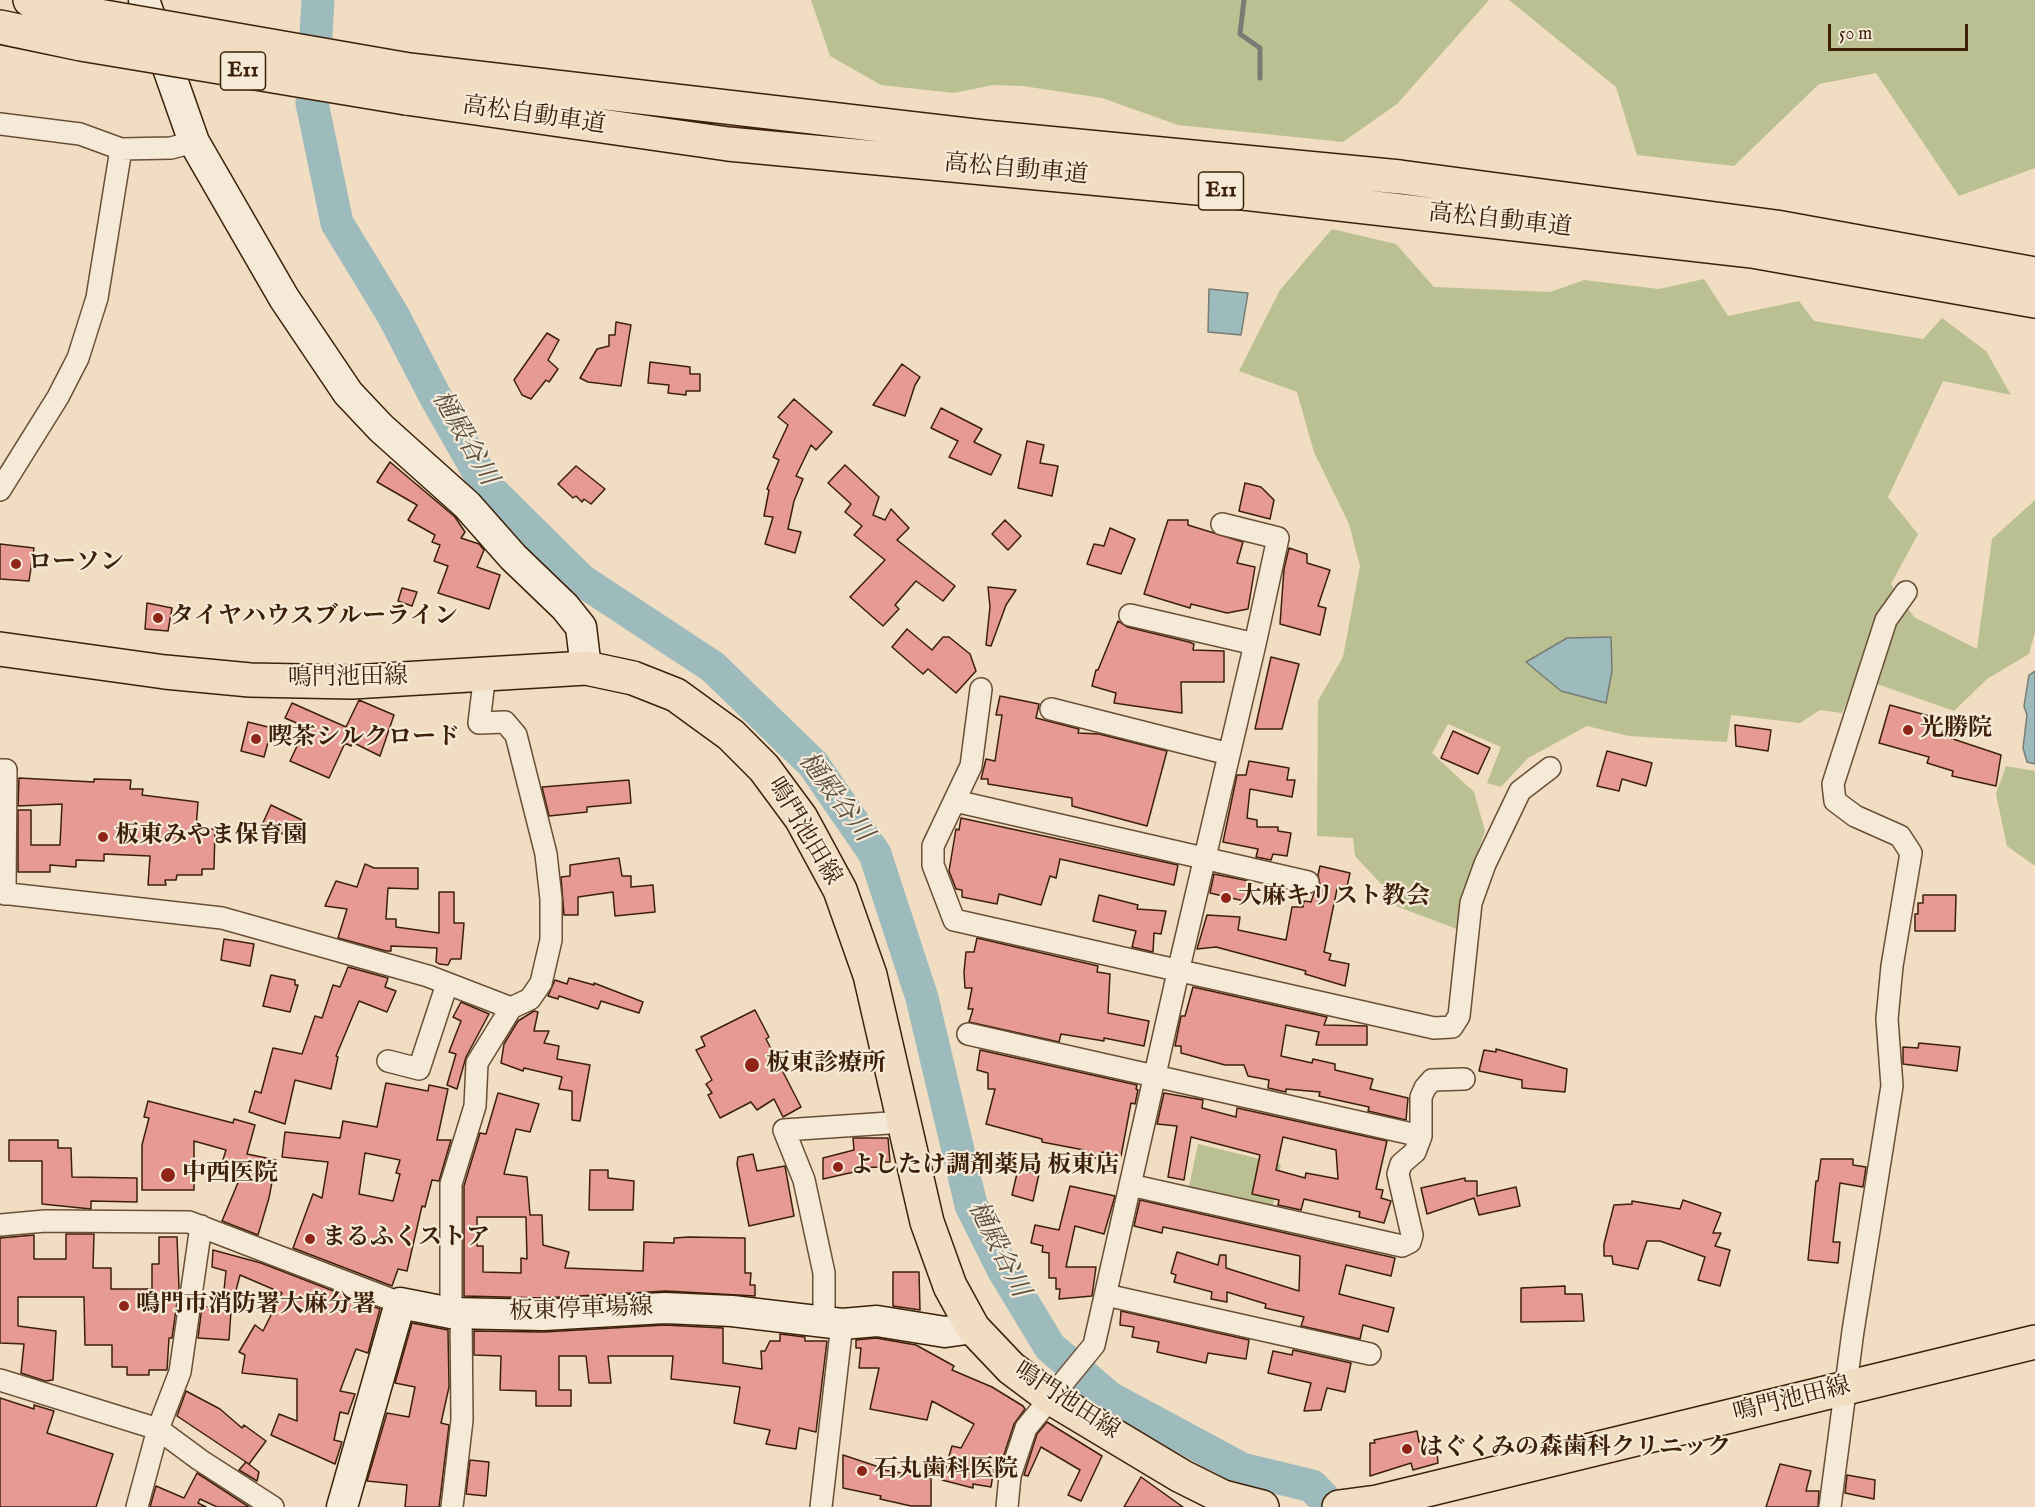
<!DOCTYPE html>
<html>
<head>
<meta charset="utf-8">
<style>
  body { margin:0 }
  #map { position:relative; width:2035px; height:1507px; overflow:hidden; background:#f0ddc2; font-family:"IM FELL English",serif }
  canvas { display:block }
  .scale { position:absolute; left:1828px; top:24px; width:140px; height:27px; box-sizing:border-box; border:3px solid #3d2008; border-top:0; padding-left:8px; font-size:18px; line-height:21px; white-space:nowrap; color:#3d2008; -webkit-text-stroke:4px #f5e9d7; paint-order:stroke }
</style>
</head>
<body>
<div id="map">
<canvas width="2035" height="1507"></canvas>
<div class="scale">50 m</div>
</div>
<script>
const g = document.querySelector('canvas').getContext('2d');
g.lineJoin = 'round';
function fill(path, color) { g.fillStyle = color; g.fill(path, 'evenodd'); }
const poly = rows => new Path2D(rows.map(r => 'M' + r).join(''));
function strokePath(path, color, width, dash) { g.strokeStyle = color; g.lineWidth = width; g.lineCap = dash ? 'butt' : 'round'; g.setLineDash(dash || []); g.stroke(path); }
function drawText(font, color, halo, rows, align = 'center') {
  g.font = font + ' "IM FELL English","Noto Serif JP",serif'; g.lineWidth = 4.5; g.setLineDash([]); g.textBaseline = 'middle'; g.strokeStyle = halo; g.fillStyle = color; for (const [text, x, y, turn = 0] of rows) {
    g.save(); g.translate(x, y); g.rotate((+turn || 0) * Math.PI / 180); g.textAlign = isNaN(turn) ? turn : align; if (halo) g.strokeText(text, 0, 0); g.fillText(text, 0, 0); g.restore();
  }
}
fill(poly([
  [811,0,1489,0,1397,104,1343,142,1178,125,1102,98,1023,86,993,85,954,93,881,85,830,56],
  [1509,0,2035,0,2035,168,1959,196,1876,73,1819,84,1734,166,1637,155,1616,87],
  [1332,229,1396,244,1434,287,1550,292,1584,280,1659,289,1704,279,1728,316,1799,301,1814,321,1923,339,1942,318,1986,351,2011,395,1943,381,1888,497,1918,534,1891,584,1914,617,1977,649,1992,539,2035,500,2035,632,2029,654,1987,679,1954,711,1857,677,1842,713,1820,710,1800,723,1731,715,1727,742,1629,736,1587,726,1528,758,1501,787,1487,783,1501,747,1448,724,1432,753,1474,792,1485,831,1465,889,1457,929,1385,902,1383,886,1355,856,1353,838,1317,836,1318,701,1343,657,1360,566,1349,524,1314,452,1297,392,1239,371,1280,290],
  [2006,766,2035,771,2035,866,2007,846,1996,794],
  [1198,1144,1281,1164,1272,1210,1188,1191]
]), '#bbc092');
const water = poly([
  [1209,289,1248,293,1241,335,1208,332,1209,289],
  [1611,637,1612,671,1606,703,1561,691,1526,662,1567,638,1611,637],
  [2035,671,2035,764,2027,762,2023,748,2027,715,2024,706,2029,675,2035,671]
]);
fill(water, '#9dbabc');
strokePath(water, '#777c74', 1.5);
strokePath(poly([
  [1244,0,1240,34,1260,48,1260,78]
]), '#777c74', 5);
strokePath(poly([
  [318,0,312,103,337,223,393,315,435,396,487,487,581,580,713,667,813,764,875,854,922,998,971,1205,1004,1271,1050,1347,1110,1398,1242,1469,1312,1486,1332,1507]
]), '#9dbabc', 33);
const building = poly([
  [616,322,631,325,621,386,588,382,580,378,597,349,609,346,609,335,615,335,616,322],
  [547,333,559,340,548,360,558,369,549,382,546,380,531,399,522,395,514,380,547,333],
  [650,362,690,367,690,374,700,374,700,391,686,391,686,395,668,393,669,385,648,383,650,362],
  [902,364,920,377,915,385,905,416,873,405,902,364],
  [794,399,832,432,816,450,811,445,796,476,803,479,794,501,788,529,801,532,795,553,765,544,773,517,764,516,769,490,767,489,779,460,773,457,788,425,778,417,794,399],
  [941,408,982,429,974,442,1001,455,991,475,949,457,958,441,931,428,941,408],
  [1027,441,1044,445,1040,463,1058,466,1052,496,1018,488,1027,441],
  [390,462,455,517,465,532,461,538,479,544,484,550,477,567,500,575,489,609,438,593,448,566,434,561,440,545,432,542,435,535,408,520,417,505,377,482,390,462],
  [845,465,879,497,873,515,885,520,891,509,909,528,897,540,955,586,943,601,916,581,895,605,899,609,883,626,850,597,885,560,854,535,862,526,845,512,851,504,828,483,845,465],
  [576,466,605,489,591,504,584,499,582,502,576,496,573,498,558,484,576,466],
  [1245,483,1261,487,1274,500,1270,519,1239,511,1245,483],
  [1005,520,1021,536,1008,550,992,534,1005,520],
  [1168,520,1188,520,1188,525,1243,542,1237,563,1255,567,1248,609,1227,613,1191,604,1190,608,1144,594,1168,520],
  [1110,528,1135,539,1121,574,1087,564,1094,544,1104,546,1110,528],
  [0,544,34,548,29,581,0,579,0,544],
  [1289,548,1307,554,1307,563,1330,570,1318,606,1326,608,1320,635,1280,624,1284,569,1289,548],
  [988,587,1016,590,1006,605,991,646,986,645,990,607,988,587],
  [402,588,417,592,412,606,398,601,402,588],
  [147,603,172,608,168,631,145,629,147,603],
  [1118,621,1127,627,1189,642,1194,644,1193,650,1224,651,1224,682,1181,682,1182,713,1114,703,1116,693,1092,686,1096,670,1098,670,1118,621],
  [907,629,932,650,943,637,949,637,970,654,976,671,956,693,928,669,923,674,892,647,907,629],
  [1271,657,1299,664,1282,729,1255,729,1271,657],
  [1000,696,1039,704,1036,718,1079,729,1078,733,1099,734,1167,751,1147,826,1072,806,1072,798,988,784,988,779,981,779,986,759,995,761,1002,715,996,715,1000,696],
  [359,700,394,715,380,756,352,742,351,746,345,743,329,778,290,761,306,727,285,718,292,703,346,727,359,700],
  [1890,705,1936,718,1932,732,2001,755,1996,786,1952,776,1953,771,1927,763,1929,757,1879,743,1890,705],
  [248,722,272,728,264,757,241,751,248,722],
  [1735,725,1771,730,1768,751,1736,746,1735,725],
  [1453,731,1490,748,1478,774,1441,758,1453,731],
  [1607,751,1652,763,1646,786,1622,779,1619,791,1597,786,1607,751],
  [1249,761,1289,768,1287,780,1295,780,1292,797,1250,789,1247,818,1257,820,1257,827,1278,827,1278,831,1291,833,1287,856,1273,854,1271,860,1256,857,1258,849,1223,842,1237,775,1246,775,1249,761],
  [19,778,94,782,94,779,131,780,130,789,143,789,142,795,198,802,196,829,215,829,214,869,202,869,202,875,177,875,176,880,165,880,166,885,148,885,150,856,104,854,104,861,76,860,76,867,50,865,50,872,18,872,18,810,31,810,31,845,60,845,62,804,18,806,19,778],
  [629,780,631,803,587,807,587,812,549,816,542,787,629,780],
  [271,805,304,821,295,839,262,825,271,805],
  [961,818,1178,865,1174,885,1060,859,1056,878,1050,876,1041,905,999,894,997,904,962,897,962,890,956,889,949,871,956,829,959,830,961,818],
  [619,858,622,876,631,876,631,887,653,885,655,912,615,916,613,892,578,897,578,915,564,915,561,877,570,876,570,865,619,858],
  [365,864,374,868,418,868,418,889,388,888,386,919,396,919,396,927,439,933,439,892,454,892,454,923,464,923,461,959,451,959,448,965,439,964,436,962,437,948,391,946,391,951,386,951,338,938,347,909,325,906,336,881,357,887,365,864],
  [1320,866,1350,873,1346,891,1337,889,1324,952,1331,954,1329,960,1349,964,1345,986,1305,974,1306,971,1216,947,1197,949,1207,915,1240,917,1238,930,1286,940,1292,907,1303,907,1304,901,1311,902,1314,893,1320,885,1318,875,1320,866],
  [1214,874,1249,881,1244,901,1210,893,1214,874],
  [1099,895,1138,905,1137,909,1166,911,1161,934,1154,933,1153,952,1132,947,1136,931,1093,921,1099,895],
  [1923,895,1956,895,1955,931,1915,931,1915,914,1918,914,1918,903,1923,903,1923,895],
  [977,938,1098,966,1097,972,1110,974,1108,1013,1149,1021,1144,1046,1104,1038,1104,1041,1061,1034,1059,1042,969,1022,973,1009,968,1009,972,988,965,988,964,972,966,952,974,952,977,938],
  [224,939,254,944,250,966,221,960,224,939],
  [348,967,388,978,385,987,396,991,387,1012,359,1001,336,1056,338,1057,331,1089,295,1080,285,1124,249,1112,255,1091,261,1093,273,1048,302,1054,315,1016,322,1018,333,985,340,987,348,967],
  [271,975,295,980,295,985,298,985,290,1012,263,1006,271,975],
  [569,978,594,985,594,983,643,1002,639,1013,601,1001,598,1009,559,996,558,999,548,996,555,980,567,984,569,978],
  [1193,987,1327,1017,1324,1025,1367,1026,1367,1045,1316,1045,1319,1032,1286,1025,1281,1056,1312,1063,1313,1059,1335,1064,1335,1070,1373,1079,1370,1089,1408,1098,1406,1120,1368,1111,1369,1107,1319,1096,1320,1092,1286,1089,1286,1092,1268,1088,1269,1080,1248,1076,1244,1065,1225,1065,1181,1053,1181,1046,1175,1046,1181,1016,1185,1016,1193,987],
  [461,1002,489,1014,466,1057,457,1089,447,1085,456,1054,449,1052,461,1021,453,1017,461,1002],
  [755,1010,769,1037,766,1039,801,1107,783,1117,774,1099,757,1110,751,1102,720,1118,708,1095,712,1093,706,1084,712,1080,696,1050,705,1046,701,1037,755,1010],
  [534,1011,538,1012,534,1031,549,1031,544,1043,559,1046,557,1059,590,1065,580,1121,572,1120,572,1091,559,1089,562,1077,524,1068,523,1071,501,1063,504,1044,518,1021,534,1011],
  [1919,1043,1960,1047,1957,1071,1903,1064,1903,1047,1918,1048,1919,1043],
  [1496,1049,1567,1069,1565,1092,1522,1088,1522,1080,1479,1071,1484,1050,1496,1052,1496,1049],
  [980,1050,1137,1085,1136,1089,1138,1090,1135,1104,1131,1103,1121,1156,1102,1152,1102,1159,1083,1156,1084,1150,1042,1142,1042,1139,986,1124,995,1089,988,1089,988,1073,977,1070,980,1050],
  [386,1083,428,1091,429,1085,448,1089,437,1140,451,1140,439,1181,432,1180,425,1207,422,1206,407,1271,398,1269,392,1286,293,1248,313,1194,322,1198,328,1162,282,1157,285,1132,340,1138,343,1121,377,1127,386,1083],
  [365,1153,400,1160,396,1173,400,1174,393,1201,359,1194,365,1153],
  [498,1093,539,1104,530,1132,516,1129,504,1174,527,1177,530,1215,542,1215,543,1245,569,1252,565,1268,643,1271,644,1242,674,1243,674,1238,689,1237,745,1238,745,1273,751,1273,750,1285,755,1285,755,1296,666,1291,543,1298,464,1296,464,1186,480,1133,486,1134,498,1093],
  [477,1217,526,1217,527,1259,521,1258,521,1273,483,1272,483,1246,477,1246,477,1217],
  [1164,1093,1203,1100,1202,1108,1236,1117,1237,1108,1387,1141,1376,1189,1383,1190,1381,1198,1391,1201,1384,1223,1359,1217,1360,1212,1304,1199,1301,1210,1278,1205,1279,1200,1252,1194,1260,1155,1191,1137,1184,1180,1168,1177,1177,1126,1157,1124,1164,1093],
  [1283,1137,1336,1150,1338,1179,1306,1173,1305,1178,1276,1170,1283,1137],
  [148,1101,233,1123,234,1119,255,1125,247,1154,276,1160,269,1198,258,1235,222,1221,242,1173,221,1166,226,1150,194,1141,194,1190,142,1190,142,1145,149,1118,144,1117,148,1101],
  [853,1138,888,1138,890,1162,882,1162,882,1167,853,1168,854,1172,823,1179,823,1158,854,1150,853,1138],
  [9,1140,58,1140,58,1148,71,1148,72,1177,137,1178,137,1202,91,1201,91,1209,42,1204,42,1161,9,1161,9,1140],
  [753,1154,757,1171,785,1166,794,1216,749,1226,737,1164,738,1157,753,1154],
  [1821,1159,1853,1159,1853,1165,1866,1167,1863,1187,1840,1183,1833,1242,1840,1242,1838,1263,1808,1260,1816,1181,1818,1181,1821,1159],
  [1018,1169,1039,1174,1033,1201,1012,1195,1018,1169],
  [590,1170,608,1170,608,1178,634,1181,633,1210,589,1210,590,1170],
  [1465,1178,1465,1181,1477,1181,1477,1196,1516,1187,1520,1206,1479,1215,1474,1198,1427,1214,1421,1188,1465,1178],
  [1070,1186,1115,1196,1104,1234,1075,1226,1066,1267,1096,1267,1092,1296,1059,1299,1060,1289,1056,1289,1056,1278,1049,1278,1049,1253,1042,1252,1043,1246,1031,1243,1035,1225,1059,1230,1070,1186],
  [1140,1200,1395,1258,1391,1276,1346,1265,1339,1294,1394,1308,1388,1332,1363,1325,1360,1339,1301,1326,1304,1317,1265,1308,1266,1304,1227,1292,1227,1302,1211,1299,1212,1292,1174,1282,1176,1275,1171,1273,1177,1252,1218,1265,1220,1255,1226,1255,1226,1268,1299,1291,1300,1256,1163,1227,1162,1233,1134,1226,1140,1200],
  [1683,1200,1721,1213,1713,1233,1721,1233,1715,1246,1730,1250,1720,1286,1698,1280,1705,1257,1660,1241,1647,1241,1638,1269,1613,1264,1612,1256,1604,1256,1604,1244,1614,1205,1632,1204,1632,1201,1680,1209,1683,1200],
  [66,1234,94,1234,93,1268,111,1268,111,1289,152,1289,152,1264,159,1264,159,1237,177,1237,179,1288,172,1338,169,1338,167,1370,149,1370,149,1375,127,1375,127,1367,112,1367,112,1345,85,1345,84,1297,18,1297,18,1326,56,1331,53,1380,45,1381,21,1373,24,1344,0,1343,0,1238,34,1235,34,1259,66,1259,66,1234],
  [213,1250,261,1263,380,1309,368,1353,356,1349,340,1391,355,1394,348,1414,340,1412,334,1440,342,1442,335,1464,271,1435,279,1414,297,1421,297,1379,242,1373,245,1355,239,1352,255,1325,263,1331,282,1293,240,1275,231,1310,222,1309,226,1271,212,1267,213,1250],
  [893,1272,919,1272,920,1310,893,1306,893,1272],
  [1565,1286,1565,1294,1582,1294,1584,1321,1521,1322,1521,1288,1565,1286],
  [202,1306,231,1311,229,1340,198,1338,202,1306],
  [1121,1311,1249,1340,1246,1359,1208,1353,1206,1363,1157,1352,1159,1342,1132,1337,1134,1327,1120,1325,1121,1311],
  [412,1323,448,1330,449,1387,441,1423,449,1425,439,1507,405,1507,407,1485,367,1481,387,1413,409,1417,415,1387,395,1383,412,1323],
  [665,1325,723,1328,723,1363,762,1369,761,1351,765,1351,770,1341,780,1341,780,1334,805,1337,805,1341,827,1341,816,1432,799,1428,796,1449,766,1444,770,1430,734,1423,740,1387,671,1379,673,1356,608,1356,611,1383,589,1383,586,1356,559,1356,559,1390,571,1390,571,1406,536,1406,536,1391,500,1390,501,1356,474,1355,474,1331,544,1332,665,1325],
  [876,1338,916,1345,954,1366,952,1370,992,1387,1023,1406,1025,1409,1014,1424,1001,1464,995,1461,991,1487,973,1484,973,1488,942,1480,952,1446,961,1448,974,1424,932,1401,927,1420,870,1409,879,1368,859,1368,861,1348,856,1348,856,1340,876,1338],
  [1293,1350,1351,1363,1345,1392,1327,1388,1321,1410,1304,1411,1311,1383,1268,1373,1273,1351,1292,1355,1293,1350],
  [186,1391,220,1409,242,1428,244,1425,266,1441,249,1464,177,1416,186,1391],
  [0,1398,34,1409,34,1405,54,1411,47,1433,113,1454,96,1507,0,1507,0,1398],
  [1047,1422,1102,1456,1081,1501,1068,1495,1080,1470,1041,1447,1028,1476,1024,1475,1037,1434,1047,1422],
  [1417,1431,1419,1442,1436,1441,1438,1463,1413,1470,1411,1463,1370,1476,1370,1443,1375,1443,1374,1440,1417,1431],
  [843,1455,879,1467,878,1469,931,1478,931,1506,911,1506,880,1499,881,1496,843,1488,843,1455],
  [470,1460,489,1462,486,1496,466,1494,470,1460],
  [246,1462,259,1472,257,1481,239,1470,246,1462],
  [1780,1464,1811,1471,1806,1491,1819,1491,1818,1507,1766,1507,1780,1464],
  [197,1473,249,1507,217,1507,200,1499,198,1503,206,1507,150,1507,156,1486,184,1498,197,1473],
  [1847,1475,1875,1480,1874,1499,1845,1493,1847,1475],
  [1141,1477,1183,1507,1124,1507,1141,1477]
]);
fill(building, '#e79a93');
strokePath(building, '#3d2008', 1.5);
const street = poly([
  [0,124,80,134,121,149],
  [0,490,58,397,78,358,97,298,121,149,171,148,194,142],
  [1130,615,1255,644],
  [981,689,971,766,933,846,933,865,954,920,1434,1028,1452,1027,1459,1016,1471,903,1485,864,1520,791,1550,768],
  [1051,709,1229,754],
  [0,770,6,770,5,894],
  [955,801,1308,882],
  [0,893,222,918,428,976,511,1008],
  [968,1034,1421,1136,1421,1097,1425,1088,1432,1080,1464,1079],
  [388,1061,419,1069,447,984],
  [1130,1185,1402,1246,1410,1242,1412,1235,1398,1174,1401,1164,1415,1152,1421,1136],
  [0,1225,45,1221,189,1222,400,1303],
  [1106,1295,1370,1354],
  [451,1313,451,1184,475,1106,477,1063,511,1008,530,999,541,983,551,940,551,899,546,854,516,735,505,722,479,723,485,673],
  [824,1322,824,1273,804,1180,784,1130,904,1122],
  [0,1380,158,1429,200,1460,273,1507],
  [137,1507,158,1429,180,1372,201,1226],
  [452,1507,462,1420,461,1314],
  [821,1507,842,1324],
  [1007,1507,1010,1476,1026,1428,1094,1345,1179,968,1255,644,1278,538,1222,524],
  [1830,1507,1853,1331,1892,1086,1887,1019,1892,966,1911,853,1900,836,1855,816,1835,801,1833,784,1886,620,1906,592]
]);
const secondary = poly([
  [144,0,194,142,284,298,348,393,381,428,467,505,513,557,565,607,581,627,586,668],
  [342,1507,400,1303,451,1313,543,1315,665,1308,732,1311,842,1324,877,1321,945,1332,973,1328]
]);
const primary = poly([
  [0,649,165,672,250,680,352,682,586,668,633,678,676,695,731,735,764,768,801,818,840,890,870,975,927,1222,950,1286,973,1328,1011,1368,1051,1398,1181,1476,1223,1497,1262,1507],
  [1339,1507,1377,1502,2035,1342]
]);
const highway = poly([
  [30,0,93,15],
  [0,27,81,44],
  [409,70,984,137,1400,177,1776,227,2035,274],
  [406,98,728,144,1208,189,1752,251,2035,301]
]);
strokePath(street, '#6a4f36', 24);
strokePath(secondary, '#3d2008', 33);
strokePath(primary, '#3d2008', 36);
strokePath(highway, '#3d2008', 36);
strokePath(street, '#f5e9d7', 21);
strokePath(secondary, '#f5e9d7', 30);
strokePath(primary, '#f0ddc2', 33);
strokePath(highway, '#f0ddc2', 33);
const highwayBridge = poly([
  [93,15,409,70],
  [81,44,406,98]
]);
strokePath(highwayBridge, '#3d2008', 36, []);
strokePath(highwayBridge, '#f0ddc2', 33);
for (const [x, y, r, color] of [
  [16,564,6,"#8f2418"],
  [158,618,6,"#8f2418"],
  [1908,730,6,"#8f2418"],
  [256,739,6,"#8f2418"],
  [103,837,6,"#8f2418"],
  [1226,898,6,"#8f2418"],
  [752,1065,8,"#8f2418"],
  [838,1167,6,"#8f2418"],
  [168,1175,8,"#8f2418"],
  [310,1239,6,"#8f2418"],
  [124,1306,6,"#8f2418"],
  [1407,1449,6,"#8f2418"],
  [862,1471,6,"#8f2418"]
]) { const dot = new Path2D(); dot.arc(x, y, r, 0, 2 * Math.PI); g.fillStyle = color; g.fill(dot); strokePath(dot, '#f5e9d7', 2); }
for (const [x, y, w] of [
  [243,71,45],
  [1221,191,45]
]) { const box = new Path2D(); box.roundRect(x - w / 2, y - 19, w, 38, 4.5); g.fillStyle = '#f5e9d7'; g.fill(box); strokePath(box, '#3d2008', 1.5); }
drawText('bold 22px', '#3d2008', null, [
  ["E11",243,71],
  ["E11",1221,191]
]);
drawText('24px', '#3d2008', '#f5e9d7', [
  ["高松自動車道",534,117,8],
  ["高松自動車道",1016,171,5],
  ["高松自動車道",1500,222,6],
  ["鳴門池田線",348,679,-1],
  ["鳴門池田線",803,832,59],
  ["板東停車場線",581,1311,-2],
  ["鳴門池田線",1792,1401,-14],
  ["鳴門池田線",1066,1402,33]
]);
drawText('bold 24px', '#3d2008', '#f5e9d7', [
  ["ローソン",28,564],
  ["タイヤハウスブルーライン",170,618],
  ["光勝院",1920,730],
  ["喫茶シルクロード",268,739],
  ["板東みやま保育園",115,837],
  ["大麻キリスト教会",1238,898],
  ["板東診療所",766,1065],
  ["よしたけ調剤薬局 板東店",850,1167],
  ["中西医院",182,1175],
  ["まるふくストア",322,1239],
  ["鳴門市消防署大麻分署",136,1306],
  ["はぐくみの森歯科クリニック",1419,1449],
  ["石丸歯科医院",874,1471]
], 'left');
drawText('italic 26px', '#5a4e3e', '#f5e9d7', [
  ["樋殿谷川",463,439,60],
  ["樋殿谷川",834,798,53],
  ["樋殿谷川",997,1250,63]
]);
</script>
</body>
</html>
